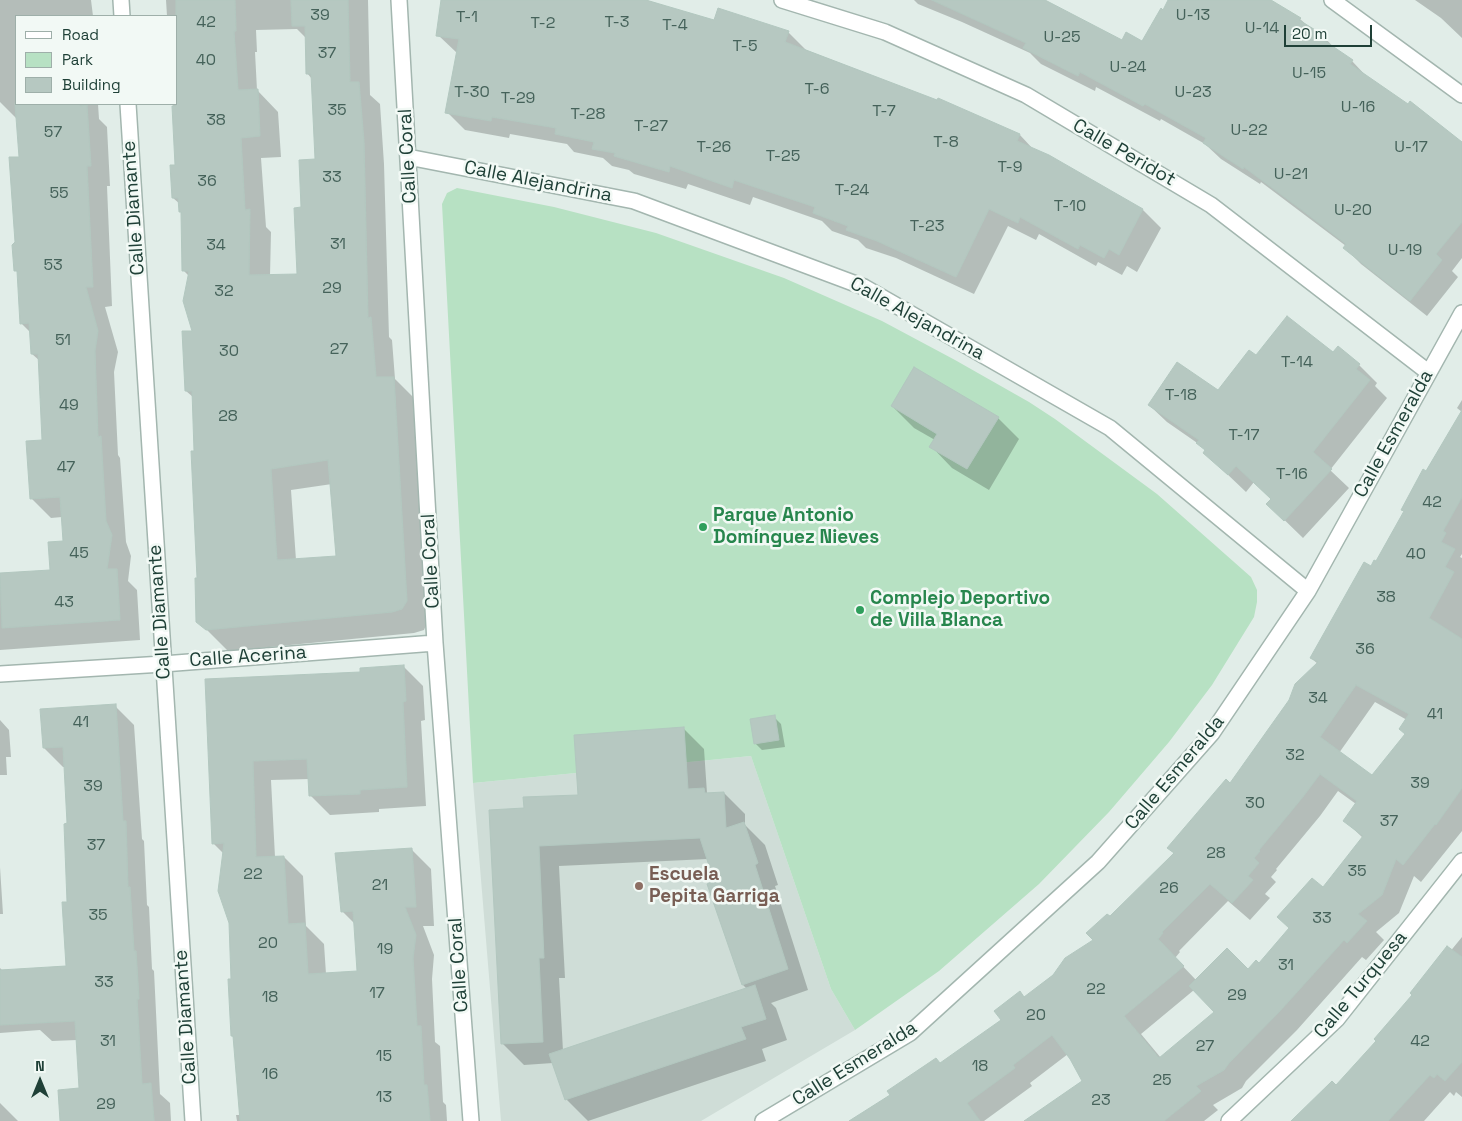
<!DOCTYPE html>
<html>
<head>
<meta charset="utf-8">
<style>
  body { margin:0 }
  #map { position:relative; width:1462px; height:1121px; overflow:hidden; background:#e1ede8; font-family:"Space Grotesk",sans-serif }
  canvas { display:block }
  .legend { position:absolute; left:15px; top:15px; width:162px; height:90px; box-sizing:border-box; background:#f2f9f5; border:1px solid #9eafa9; margin:0; padding:6px 9px; list-style:none; font-size:15px; color:#1f4037 }
  .legend li { display:flex; align-items:center; gap:10px; height:25px }
  .legend b { width:25px; border:1px solid #9eafa9 }
  .north { position:absolute; left:15px; top:1056px; width:50px; height:50px; -webkit-text-stroke:4px #f2f9f5; paint-order:stroke; rotate:0deg; font-size:14px; font-weight:700; line-height:20px; text-align:center; color:#1f4037 }
  .north::after { content:''; display:block; margin:auto; width:18px; height:22px; background:#1f4037; clip-path:polygon(50% 0,100% 100%,50% 72%,0 100%) }
  .scale { position:absolute; left:1284px; top:25px; width:88px; height:22px; box-sizing:border-box; border:2px solid #1f4037; border-top:0; padding-left:6px; font-size:15px; line-height:18px; white-space:nowrap; color:#1f4037; -webkit-text-stroke:4px #f2f9f5; paint-order:stroke }
</style>
</head>
<body>
<div id="map">
<canvas width="1462" height="1121"></canvas>
<ul class="legend">
<li><b style="height:6px;background:#fff"></b>Road</li>
<li><b style="height:14px;background:#b7e1c3"></b>Park</li>
<li><b style="height:14px;background:#b6c8c1"></b>Building</li>
</ul>
<div class="north">N</div>
<div class="scale">20 m</div>
</div>
<script>
const g = document.querySelector('canvas').getContext('2d');
g.lineJoin = 'round';
function fill(path, color) { g.fillStyle = color; g.fill(path, 'evenodd'); }
const poly = rows => new Path2D(rows.map(r => 'M' + r).join(''));
function strokePath(path, color, width, dash) { g.strokeStyle = color; g.lineWidth = width; g.lineCap = dash ? 'butt' : 'round'; g.setLineDash(dash || []); g.stroke(path); }
function drawText(font, color, halo, rows, align = 'center') {
  g.font = font + ' "Space Grotesk",sans-serif'; g.lineWidth = 5; g.setLineDash([]); g.textBaseline = 'middle'; g.strokeStyle = halo; g.fillStyle = color; for (const [text, x, y, turn = 0] of rows) {
    g.save(); g.translate(x, y); g.rotate((+turn || 0) * Math.PI / 180); g.textAlign = isNaN(turn) ? turn : align; if (halo) g.strokeText(text, 0, 0); g.fillText(text, 0, 0); g.restore();
  }
}
fill(poly([
  [751,756,831,989,855,1030,701,1121,501,1121,473,783]
]), '#cfddd7');
fill(poly([
  [457,188,554,207,656,233,784,278,882,321,955,360,1029,402,1055,419,1157,494,1251,577,1257,590,1257,602,1254,617,1212,685,1169,742,1109,812,1039,884,939,971,855,1030,831,989,751,756,473,783,442,204,447,193]
]), '#b7e1c3');
fill(poly([
  [0,0,91,0,93,16,16,16,16,104,98,104,99,119,107,127,110,186,107,186,112,306,105,307,118,352,114,372,118,455,120,458,126,542,131,556,128,581,137,590,140,640,0,650,0,575,51,571,64,543,62,517,51,518,31,498,43,441,40,361,32,354,31,333,21,323,18,273,16,270,20,158,18,120,0,102],
  [166,0,368,0,370,95,380,104,384,164,389,337,392,340,395,379,415,399,427,623,424,630,414,633,228,651,198,621,199,580,193,397,186,391,194,332,190,277,184,271,183,213,180,204,173,198,177,166,173,104,176,104,176,16,167,16],
  [297,29,307,39,307,73,312,79,316,161,302,209,298,275,270,276,271,232,266,227,261,158,281,157,278,112,257,90,255,52,257,52,256,30],
  [332,484,337,558,296,560,291,490],
  [443,0,646,0,715,22,788,32,806,50,938,101,939,99,1020,135,1034,150,1048,156,1143,210,1161,228,1137,272,1127,266,1122,275,1098,262,1096,266,1039,234,1036,240,1008,226,974,294,896,258,866,248,858,240,832,231,822,221,753,197,750,205,688,184,686,189,634,174,629,170,612,166,603,158,574,152,567,144,510,134,509,138,465,130,447,112,457,53,438,35],
  [914,0,1042,0,1122,41,1143,42,1170,0,1269,0,1300,19,1310,28,1324,37,1339,53,1352,61,1368,78,1462,144,1462,258,1452,271,1458,277,1427,316,1361,264,1345,248,1346,246,1261,182,1260,184,1221,159,1205,144,1161,119,1160,121,1096,87,1095,91,1041,64,1030,53,962,22,918,4],
  [1415,0,1462,0,1462,38,1441,18],
  [1338,348,1359,365,1377,383,1375,386,1387,398,1330,470,1349,488,1303,538,1268,504,1272,500,1254,482,1246,492,1205,453,1206,451,1203,447,1167,422,1149,405,1218,391,1256,357,1333,354],
  [1462,400,1462,412,1457,408],
  [892,406,998,418,1019,439,989,490,952,468,931,446,935,440,914,428],
  [1462,413,1462,554,1460,557,1462,558,1462,831,1421,882,1414,876,1399,913,1376,932,1384,940,1366,960,1362,957,1297,1030,1246,1081,1242,1088,1213,1105,1218,1110,1204,1121,1026,1121,1084,1082,1068,1054,1030,1083,1032,1086,984,1121,852,1121,941,1064,1003,1020,1020,992,1025,998,1095,941,1110,918,1175,854,1169,848,1230,785,1318,664,1311,658,1371,568,1377,563,1426,472],
  [1375,702,1407,720,1406,735,1372,777,1339,753],
  [1338,791,1356,804,1345,821,1363,838,1324,888,1259,964,1248,971,1196,980,1175,958,1180,952,1179,951,1228,901,1250,920,1270,898,1265,894,1276,882,1271,877,1277,870,1276,869,1320,816],
  [1194,990,1216,1012,1161,1058,1141,1034],
  [403,666,423,686,425,720,421,721,426,806,379,809,379,812,330,815,310,795,310,779,271,780,275,857,284,857,303,876,306,926,324,944,326,974,359,972,355,924,342,911,411,849,431,869,434,926,423,926,434,955,432,979,435,1042,440,1046,443,1102,446,1105,447,1121,237,1121,236,1115,240,1115,235,1039,232,1036,233,980,230,923,224,854,213,843,206,680,361,673],
  [115,706,134,725,142,839,144,841,147,905,149,907,152,969,154,971,160,1094,170,1103,171,1121,61,1121,80,1090,77,1040,52,1041,40,1030,0,1033,0,968,3,971,68,968,69,825,65,767,63,767,44,748],
  [774,717,781,724,785,747,762,750,755,743],
  [0,720,9,730,11,757,6,757,7,775,0,775],
  [683,728,704,749,707,793,724,793,745,814,745,825,765,845,778,885,775,886,808,990,771,1003,776,1008,787,1040,762,1049,766,1061,588,1121,566,1099,553,1063,524,1065,503,1044,525,809,579,796],
  [708,859,716,882,709,885,743,985,747,989,563,1051,559,978,565,978,559,866],
  [0,867,3,914,0,914],
  [1462,937,1462,1097,1456,1092,1454,1096,1450,1092,1424,1121,1292,1121,1336,1087,1377,1041],
  [0,1103,18,1121,0,1121]
]), '#0003');
const building = poly([
  [176,0,235,0,236,31,234,31,238,90,258,89,260,136,241,138,245,210,250,209,249,275,297,274,294,208,301,207,299,160,315,159,311,74,306,74,305,26,292,26,291,0,348,0,350,82,359,82,364,142,368,318,371,317,376,377,394,377,407,601,402,609,392,612,206,630,196,622,195,578,197,578,191,451,194,451,192,391,185,391,182,331,192,331,183,301,189,271,182,271,181,212,179,212,178,198,172,198,170,165,175,165,172,106,176,106,176,0],
  [328,460,336,556,277,560,271,469,328,460],
  [441,0,646,0,714,20,718,8,789,31,785,42,937,100,938,98,1020,134,1017,141,1049,155,1143,209,1119,255,1109,249,1104,258,1080,245,1078,249,1020,217,1018,223,989,209,956,277,877,241,846,230,848,226,813,213,815,207,734,180,732,188,670,166,669,172,614,156,615,153,592,149,594,142,555,134,556,128,492,117,491,121,445,113,459,39,436,36,441,0],
  [932,0,1045,0,1122,40,1126,32,1142,41,1161,8,1163,10,1168,0,1271,0,1301,18,1299,20,1325,36,1322,39,1353,60,1350,64,1408,104,1410,101,1462,142,1462,222,1436,254,1442,260,1410,301,1343,248,1346,244,1302,210,1244,167,1243,169,1203,143,1206,138,1145,104,1143,106,1080,72,1078,76,1023,48,1026,43,932,0],
  [15,104,80,104,80,106,87,105,91,166,87,166,93,287,86,287,98,331,95,351,98,437,101,436,106,521,112,535,107,569,117,569,120,620,2,628,0,573,50,570,48,542,63,541,60,497,30,499,26,441,42,440,38,354,31,354,29,323,20,324,17,271,14,271,12,245,15,242,9,157,19,157,15,104],
  [1287,316,1333,352,1338,346,1360,364,1356,369,1370,380,1313,452,1332,469,1284,521,1266,504,1271,499,1236,466,1228,475,1203,453,1205,450,1196,443,1199,440,1148,405,1177,362,1218,390,1249,350,1256,355,1287,316],
  [914,367,999,417,967,469,929,447,937,434,891,406,914,367],
  [1462,410,1462,497,1443,531,1446,533,1441,542,1455,549,1445,567,1454,572,1429,618,1462,639,1462,788,1436,825,1435,824,1403,865,1396,859,1382,895,1358,914,1367,921,1347,943,1344,940,1279,1012,1229,1063,1224,1070,1196,1086,1201,1091,1164,1121,1024,1121,1082,1081,1070,1059,1052,1035,1013,1065,1015,1068,967,1103,980,1121,849,1121,890,1095,887,1091,936,1058,940,1063,1001,1020,994,1011,1020,991,1024,997,1053,975,1065,958,1093,940,1086,933,1107,914,1110,916,1174,853,1167,848,1226,779,1230,783,1289,700,1295,684,1318,662,1310,658,1364,562,1371,566,1374,560,1376,561,1404,511,1401,510,1423,469,1426,471,1462,410],
  [1356,685,1409,714,1399,729,1405,734,1372,775,1320,737,1356,685],
  [1320,774,1357,801,1343,821,1363,836,1323,887,1312,878,1277,917,1289,928,1259,963,1256,960,1248,969,1227,948,1189,986,1214,1012,1159,1058,1124,1016,1184,966,1158,939,1163,933,1162,932,1210,884,1232,903,1253,880,1248,876,1259,863,1254,858,1260,851,1259,850,1302,798,1320,774],
  [404,665,406,701,403,702,407,787,360,790,360,794,309,796,307,759,253,761,256,857,284,856,288,924,305,923,308,974,357,971,353,911,341,912,335,853,412,848,416,907,405,907,416,935,413,958,417,1026,421,1026,424,1085,427,1085,430,1121,240,1121,233,1036,231,1036,228,979,231,979,229,923,218,891,224,843,212,844,205,679,360,672,360,668,404,665],
  [116,704,123,821,126,821,128,887,130,887,134,951,136,951,139,999,137,999,142,1084,151,1083,154,1121,60,1121,58,1090,79,1088,75,1021,0,1025,0,970,66,966,62,902,67,902,64,824,67,823,63,747,43,748,40,709,116,704],
  [775,715,779,740,754,744,750,719,775,715],
  [684,727,688,789,704,788,705,793,724,792,726,828,744,822,758,863,755,865,788,969,742,985,707,884,714,881,700,838,539,846,544,958,539,958,543,1042,501,1044,489,810,524,808,523,797,578,795,574,735,684,727],
  [1447,946,1462,957,1462,1062,1445,1081,1437,1074,1434,1078,1430,1075,1388,1121,1291,1121,1332,1081,1336,1085,1376,1041,1374,1039,1412,995,1410,993,1447,946],
  [755,985,766,1019,741,1027,746,1039,565,1100,549,1054,755,985]
]);
fill(building, '#b6c8c1');
strokePath(building, '#b2c7bf', 1);
const minor = poly([
  [121,0,122,16],
  [399,0,435,643,471,1121],
  [782,0,885,32,1026,95,1211,205,1428,372],
  [1332,0,1462,95],
  [128,104,193,1121],
  [408,157,634,201,864,287,1110,428,1308,591],
  [0,674,163,664,435,643],
  [763,1121,910,1033,1098,862,1212,733,1308,591,1462,313],
  [1229,1121,1337,1019,1462,861]
]);
strokePath(minor, '#a3b6af', 18);
strokePath(minor, '#fff', 15);
for (const [x, y, r, color] of [
  [703,527,5,"#2e9e5b"],
  [860,610,5,"#2e9e5b"],
  [639,886,5,"#8d6e63"]
]) { const dot = new Path2D(); dot.arc(x, y, r, 0, 2 * Math.PI); g.fillStyle = color; g.fill(dot); strokePath(dot, '#f2f9f5', 2); }
drawText('16px', '#45625a', null, [
  ["39",320,16],
  ["U-13",1193,16],
  ["T-1",467,18],
  ["42",206,23],
  ["T-3",617,23],
  ["T-2",543,24],
  ["T-4",675,26],
  ["U-14",1262,29],
  ["U-25",1062,38],
  ["T-5",745,47],
  ["37",327,54],
  ["40",206,61],
  ["U-24",1128,68],
  ["U-15",1309,74],
  ["T-6",817,90],
  ["T-30",472,93],
  ["U-23",1193,93],
  ["T-29",518,99],
  ["U-16",1358,108],
  ["35",337,111],
  ["T-7",884,112],
  ["T-28",588,115],
  ["38",216,121],
  ["T-27",651,127],
  ["U-22",1249,131],
  ["57",53,133],
  ["T-8",946,143],
  ["T-26",714,148],
  ["U-17",1411,148],
  ["T-25",783,157],
  ["T-9",1010,168],
  ["U-21",1291,175],
  ["33",332,178],
  ["36",207,182],
  ["T-24",852,191],
  ["55",59,194],
  ["T-10",1070,207],
  ["U-20",1353,211],
  ["T-23",927,227],
  ["31",338,245],
  ["34",216,246],
  ["U-19",1405,251],
  ["53",53,266],
  ["29",332,289],
  ["32",224,292],
  ["51",63,341],
  ["27",339,350],
  ["30",229,352],
  ["T-14",1297,363],
  ["T-18",1181,396],
  ["49",69,406],
  ["28",228,417],
  ["T-17",1244,436],
  ["47",66,468],
  ["T-16",1292,475],
  ["42",1432,503],
  ["45",79,554],
  ["40",1416,555],
  ["38",1386,598],
  ["43",64,603],
  ["36",1365,650],
  ["34",1318,699],
  ["41",1435,715],
  ["41",81,723],
  ["32",1295,756],
  ["39",1420,784],
  ["39",93,787],
  ["30",1255,804],
  ["37",1389,822],
  ["37",96,846],
  ["28",1216,854],
  ["35",1357,872],
  ["22",253,875],
  ["21",380,886],
  ["26",1169,889],
  ["35",98,916],
  ["33",1322,919],
  ["20",268,944],
  ["19",385,950],
  ["31",1286,966],
  ["33",104,983],
  ["22",1096,990],
  ["17",377,994],
  ["29",1237,996],
  ["18",270,998],
  ["20",1036,1016],
  ["31",108,1042],
  ["42",1420,1042],
  ["27",1205,1047],
  ["15",384,1057],
  ["18",980,1067],
  ["16",270,1075],
  ["25",1162,1081],
  ["13",384,1098],
  ["23",1101,1101],
  ["29",106,1105]
]);
drawText('19px', '#1f4037', '#f2f9f5', [
  ["Calle Peridot",1124,153,30],
  ["Calle Coral",408,156,-93],
  ["Calle Alejandrina",538,182,11],
  ["Calle Diamante",134,208,-94],
  ["Calle Alejandrina",917,319,29],
  ["Calle Esmeralda",1394,434,-61],
  ["Calle Coral",431,561,-93],
  ["Calle Diamante",160,612,-94],
  ["Calle Acerina",248,657,-4],
  ["Calle Esmeralda",1175,773,-50],
  ["Calle Coral",459,965,-94],
  ["Calle Turquesa",1361,985,-50],
  ["Calle Diamante",186,1017,-94],
  ["Calle Esmeralda",855,1064,-32]
]);
drawText('bold 19px', '#27864d', '#f2f9f5', [
  ["Parque Antonio",713,516],
  ["Domínguez Nieves",713,538],
  ["Complejo Deportivo",870,599],
  ["de Villa Blanca",870,621]
], 'left');
drawText('bold 19px', '#785e54', '#f2f9f5', [
  ["Escuela",649,875],
  ["Pepita Garriga",649,897]
], 'left');
</script>
</body>
</html>
